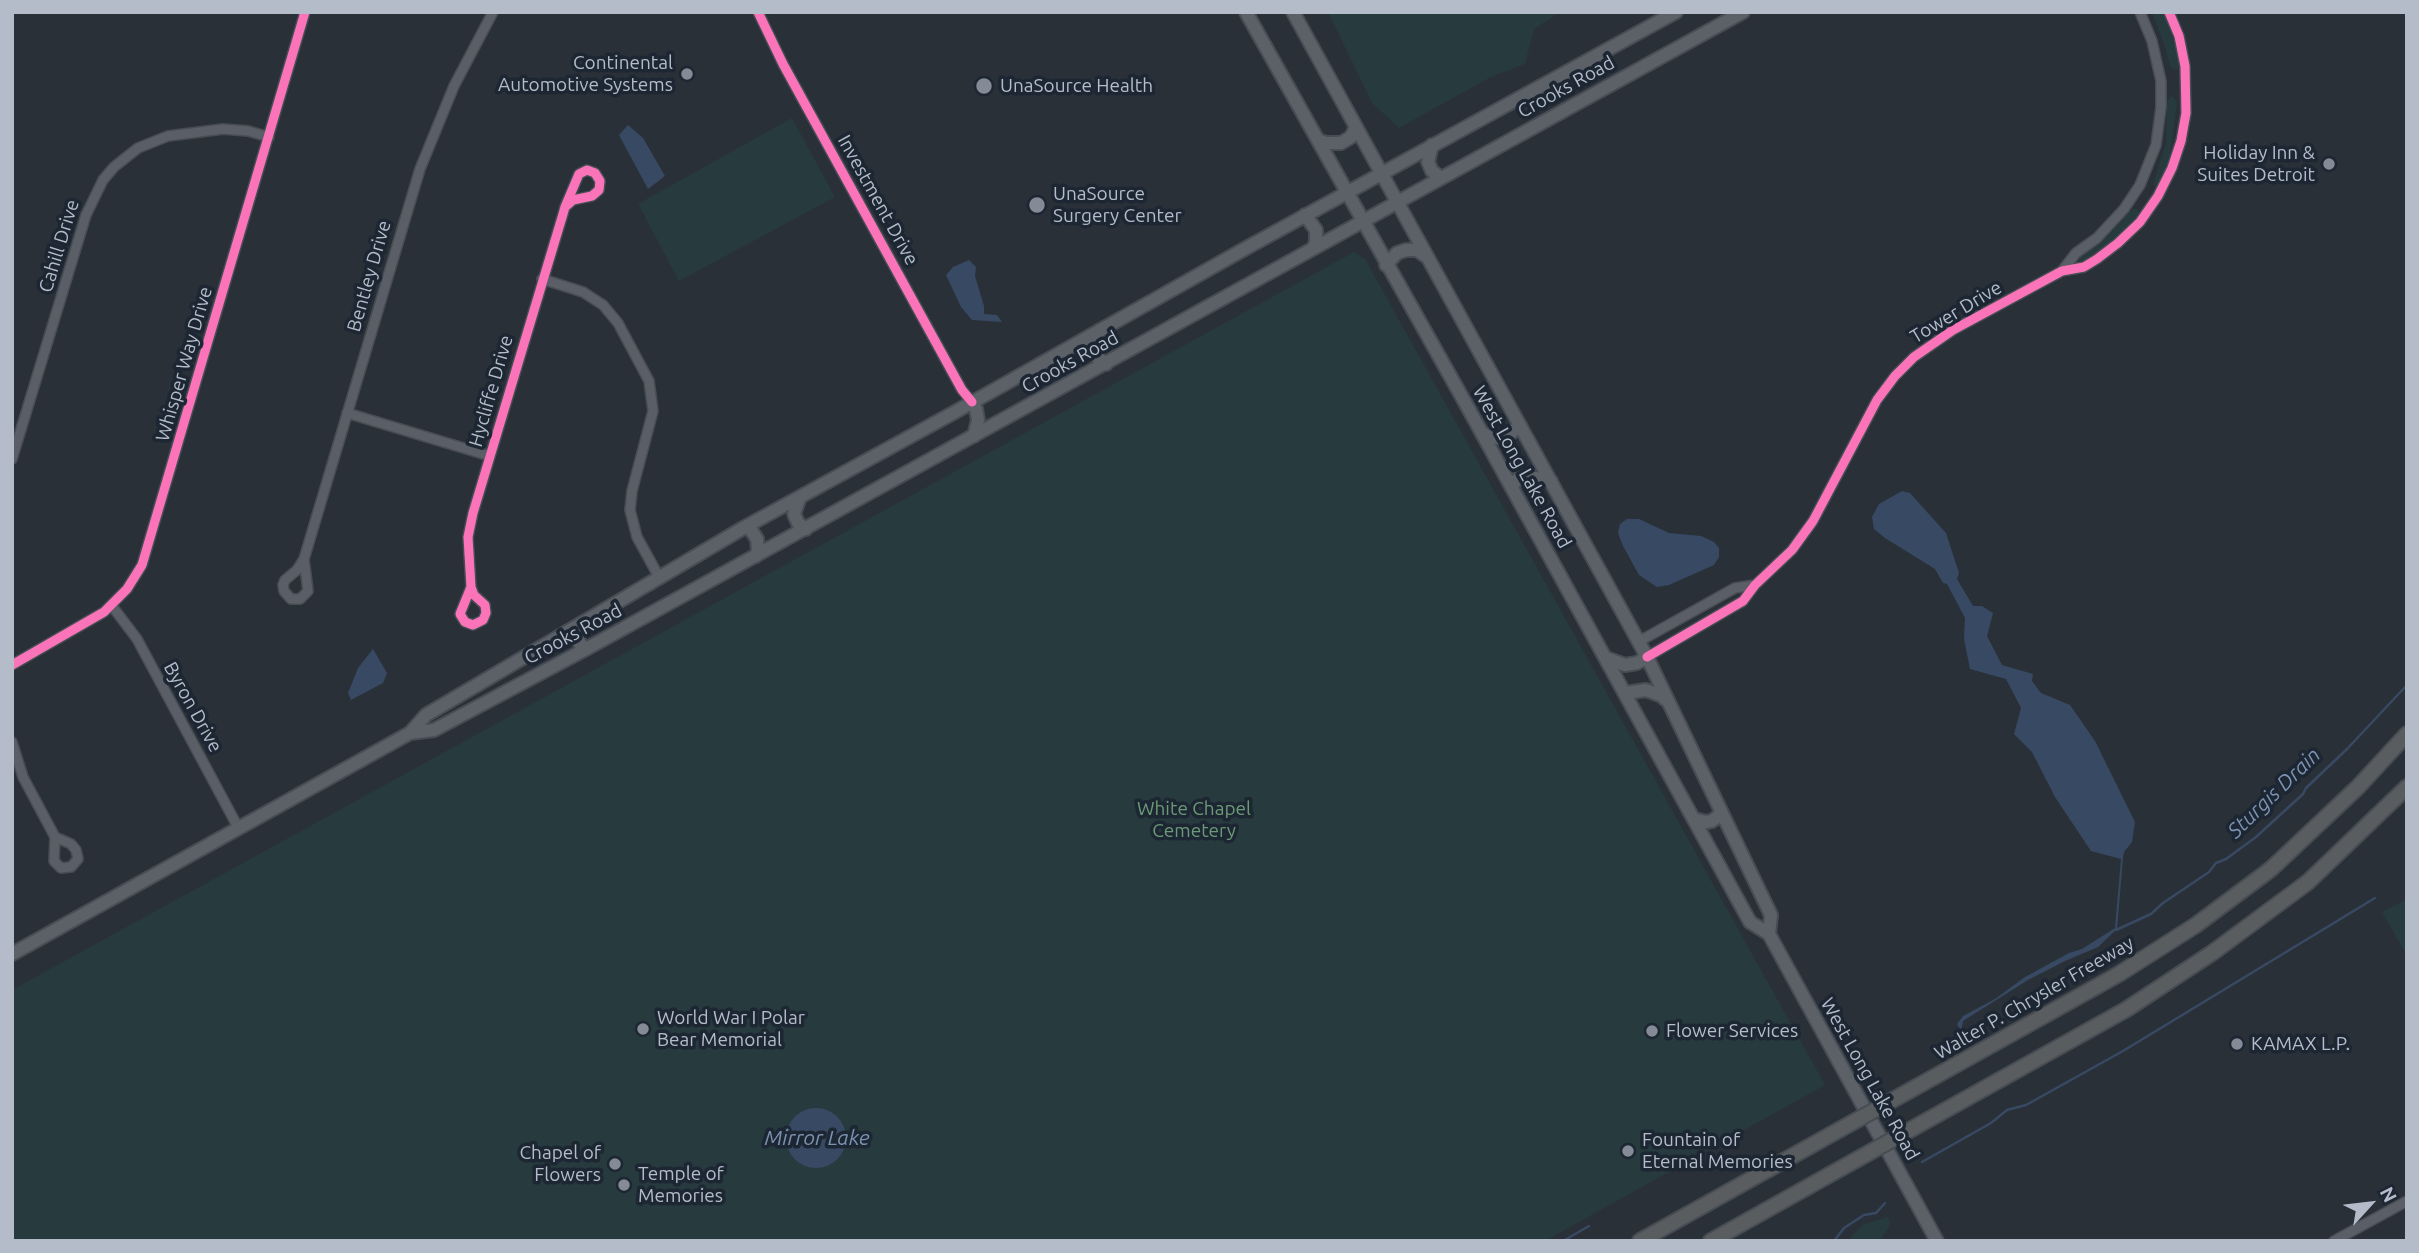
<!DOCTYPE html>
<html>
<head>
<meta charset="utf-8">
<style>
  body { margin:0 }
  #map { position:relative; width:2419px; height:1253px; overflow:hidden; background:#2a3038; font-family:Ubuntu,sans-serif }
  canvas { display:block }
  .frame { position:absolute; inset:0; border:14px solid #b4bcc9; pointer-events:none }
  .north { position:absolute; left:2335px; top:1169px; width:70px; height:70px; -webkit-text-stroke:5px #1d2633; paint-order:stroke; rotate:63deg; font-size:19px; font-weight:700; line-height:28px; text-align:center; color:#b4bcc9 }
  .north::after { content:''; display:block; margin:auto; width:24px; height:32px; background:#b4bcc9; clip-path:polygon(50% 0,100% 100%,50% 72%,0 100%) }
</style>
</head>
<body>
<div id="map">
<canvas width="2419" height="1253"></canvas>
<div class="frame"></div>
<div class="north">N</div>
</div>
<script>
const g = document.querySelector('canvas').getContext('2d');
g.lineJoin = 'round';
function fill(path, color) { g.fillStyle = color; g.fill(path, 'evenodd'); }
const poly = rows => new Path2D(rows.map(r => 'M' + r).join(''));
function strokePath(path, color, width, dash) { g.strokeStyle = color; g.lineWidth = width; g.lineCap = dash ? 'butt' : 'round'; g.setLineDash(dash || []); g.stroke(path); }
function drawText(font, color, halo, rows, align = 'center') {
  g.font = font + ' Ubuntu,sans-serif'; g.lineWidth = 7; g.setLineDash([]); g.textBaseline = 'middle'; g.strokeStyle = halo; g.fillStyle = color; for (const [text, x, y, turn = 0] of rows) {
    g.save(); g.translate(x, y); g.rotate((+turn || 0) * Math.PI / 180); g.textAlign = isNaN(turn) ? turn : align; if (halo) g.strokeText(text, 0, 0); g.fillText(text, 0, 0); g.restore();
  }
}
fill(poly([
  [1328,12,1560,12,1534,29,1525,64,1491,77,1399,128,1372,103],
  [2152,12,2162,12,2165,15,2179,56,2180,66,2178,69,2175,70,2170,67,2166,50],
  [2170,97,2173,97,2177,102,2170,156,2164,175,2156,187,2153,184,2166,143,2167,102],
  [792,118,835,197,679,281,638,204],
  [2132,209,2137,209,2139,214,2119,236,2083,262,2079,261,2080,257,2106,238],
  [1354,252,1365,259,1825,1085,1545,1241,12,1241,12,990],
  [2407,899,2407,956,2382,912],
  [1887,1217,1890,1221,1889,1227,1879,1241,1847,1241,1862,1225]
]), '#273a3e');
fill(poly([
  [628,125,643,138,665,176,648,189,619,135],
  [969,260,976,267,975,276,984,306,984,314,997,315,1002,322,972,320,961,307,946,275,953,267],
  [1902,491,1910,493,1946,533,1959,573,1957,579,1973,606,1982,606,1993,613,1987,636,2002,665,2033,674,2032,681,2041,693,2070,705,2095,741,2135,822,2132,842,2124,852,2123,858,2117,929,2098,947,2065,961,2028,980,1963,1021,1962,1027,1959,1028,1957,1024,1963,1016,1995,999,2025,977,2069,953,2082,949,2115,928,2121,859,2091,851,2055,797,2032,752,2014,734,2021,708,2006,679,1970,669,1964,639,1965,618,1947,584,1943,583,1935,569,1885,538,1874,529,1872,517,1879,504],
  [1627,519,1639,519,1669,533,1701,536,1714,542,1719,548,1719,557,1714,565,1669,585,1657,587,1639,575,1623,546,1618,533,1620,524],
  [373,649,387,673,383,683,351,700,348,693,358,668],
  '786 1138a30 30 0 1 1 60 0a30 30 0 1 1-60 0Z'
]), '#384963');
strokePath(poly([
  [2116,930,2151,914,2163,903,2209,872,2216,863,2226,859,2256,837,2303,794,2306,788,2347,749,2407,685],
  [1961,1027,1962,1031],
  [1922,1162,1991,1123,2007,1110,2026,1105,2123,1051,2375,898],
  [1563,1241,1589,1226],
  [1834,1241,1844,1228,1864,1215,1876,1213,1885,1203]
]), '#384963', 2.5);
const minor = poly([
  [758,12,783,64,962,390,972,402],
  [2062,271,2076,253,2097,238,2124,209,2140,185,2156,145,2161,107,2161,81,2152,41,2140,12],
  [542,279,583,292,603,305,618,323,649,381,653,411,632,491,630,510,637,537,659,577],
  [347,413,490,456],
  [12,459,86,215,103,180,114,167,138,148,168,136,223,129,248,131,269,137],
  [304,559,308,591,300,599,291,599,284,591,283,585,285,580,297,570,304,559,420,169,454,86,493,12],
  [471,587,474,595,485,605,486,613,483,620,473,625,465,622,460,614,471,587,468,537,473,513,563,214,565,207,573,200,592,196,599,190,600,181,595,173,587,170,579,174,565,207],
  [112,606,137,639,239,829],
  [1638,642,1735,588,1755,585],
  [1647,657,1743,601,1755,585,1792,550,1813,521,1877,400,1895,376,1914,357,1953,330,2062,271,2084,267,2097,259,2118,243,2140,222,2158,196,2172,168,2181,141,2186,113,2185,66,2179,36,2169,12],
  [12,665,104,612,127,589,142,565,305,12],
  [12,742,23,777,55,837,54,861,61,868,71,867,78,859,76,850,71,844,55,837],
  [2334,1241,2407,1201]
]);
const major = poly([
  [1246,12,1467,406,1750,922,1769,934,1937,1241],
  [1293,12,1647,657,1771,915,1769,934],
  [1318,140,1326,143,1341,143,1351,137,1356,127],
  [1432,145,1428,162,1432,171,1441,178],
  [1305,215,1316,230,1316,243,1313,248],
  [1386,265,1397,253,1406,250,1417,250,1427,257],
  [1100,330,1094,340,1093,348,1097,357,1106,364],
  [972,402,976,409,978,420,974,436],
  [1482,433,1492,438,1503,437,1511,433,1520,425],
  [1511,486,1518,479,1527,476,1551,481],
  [800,497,794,514,798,523,806,529],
  [745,527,751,530,757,539,758,550,756,556],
  [582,623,577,636,580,644,586,649],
  [1606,658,1625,665,1637,663,1647,657],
  [1625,693,1646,690,1662,696,1666,700],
  [410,733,434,730,586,649,1743,12],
  [1694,819,1706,822,1712,821,1722,813],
  [12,954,410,733,426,715,745,527,955,412,1248,247,1676,12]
]);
const highway = poly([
  [1891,1101,2119,974,2196,925,2271,869,2358,787,2407,734],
  [1908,1131,2127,1009,2212,953,2308,882,2407,787],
  [1640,1241,1839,1130],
  [1711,1241,1856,1160]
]);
strokePath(minor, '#484c53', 12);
strokePath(major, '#484c55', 16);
strokePath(highway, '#474c53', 18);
strokePath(minor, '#5a5e66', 9);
strokePath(major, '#5c6168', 12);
strokePath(highway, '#5a5d60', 14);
const highwayBridge = poly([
  [1839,1130,1891,1101],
  [1856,1160,1908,1131]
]);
strokePath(highwayBridge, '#474c53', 18, []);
strokePath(highwayBridge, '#5a5d60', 14);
strokePath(poly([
  [758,12,783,64,962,390,972,402],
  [471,587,474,595,485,605,486,613,483,620,473,625,465,622,460,614,471,587,468,537,473,513,563,214,565,207,573,200,592,196,599,190,600,181,595,173,587,170,579,174,565,207],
  [1647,657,1743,601,1755,585,1792,550,1813,521,1877,400,1895,376,1914,357,1953,330,2062,271,2084,267,2097,259,2118,243,2140,222,2158,196,2172,168,2181,141,2186,113,2185,66,2179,36,2169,12],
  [12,665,104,612,127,589,142,565,305,12]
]), '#fb73b8', 9);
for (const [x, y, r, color] of [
  [687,74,7,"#848b96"],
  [984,86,9,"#848b96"],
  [2329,164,7,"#848b96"],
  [1037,205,9,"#848b96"],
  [643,1029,7,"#848b96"],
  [1652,1031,7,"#848b96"],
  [2237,1044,7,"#848b96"],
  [1628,1151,7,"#848b96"],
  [615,1164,7,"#848b96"],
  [624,1185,7,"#848b96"]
]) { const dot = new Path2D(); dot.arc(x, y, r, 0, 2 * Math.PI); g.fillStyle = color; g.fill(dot); strokePath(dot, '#1d2633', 2.5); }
drawText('19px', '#b4bcc9', '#1d2633', [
  ["Continental",673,63,"right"],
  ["Automotive Systems",673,85,"right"],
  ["UnaSource Health",1000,86],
  ["Holiday Inn &",2315,153,"right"],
  ["Suites Detroit",2315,175,"right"],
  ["UnaSource",1053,194],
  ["Surgery Center",1053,216],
  ["World War I Polar",657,1018],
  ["Bear Memorial",657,1040],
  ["Flower Services",1666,1031],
  ["KAMAX L.P.",2251,1044],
  ["Fountain of",1642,1140],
  ["Eternal Memories",1642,1162],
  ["Chapel of",601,1153,"right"],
  ["Flowers",601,1175,"right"],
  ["Temple of",638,1174],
  ["Memories",638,1196]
], 'left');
drawText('19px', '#b4bcc9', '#1d2633', [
  ["Crooks Road",1566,87,-29],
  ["Investment Drive",878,200,61],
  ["Cahill Drive",59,246,-73],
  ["Bentley Drive",369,276,-74],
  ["Tower Drive",1956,312,-31],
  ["Crooks Road",1070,362,-29],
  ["Whisper Way Drive",184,364,-74],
  ["Hycliffe Drive",491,391,-74],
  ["West Long Lake Road",1522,467,61],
  ["Crooks Road",573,634,-28],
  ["Byron Drive",193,707,61],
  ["Walter P. Chrysler Freeway",2034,998,-30],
  ["West Long Lake Road",1870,1079,61]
]);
drawText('19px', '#6b9a76', '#1d2633', [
  ["White Chapel",1194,809],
  ["Cemetery",1194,831]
]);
drawText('italic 21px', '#7c92b1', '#1d2633', [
  ["Sturgis Drain",2274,793,-44],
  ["Mirror Lake",817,1138]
]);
</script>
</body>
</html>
